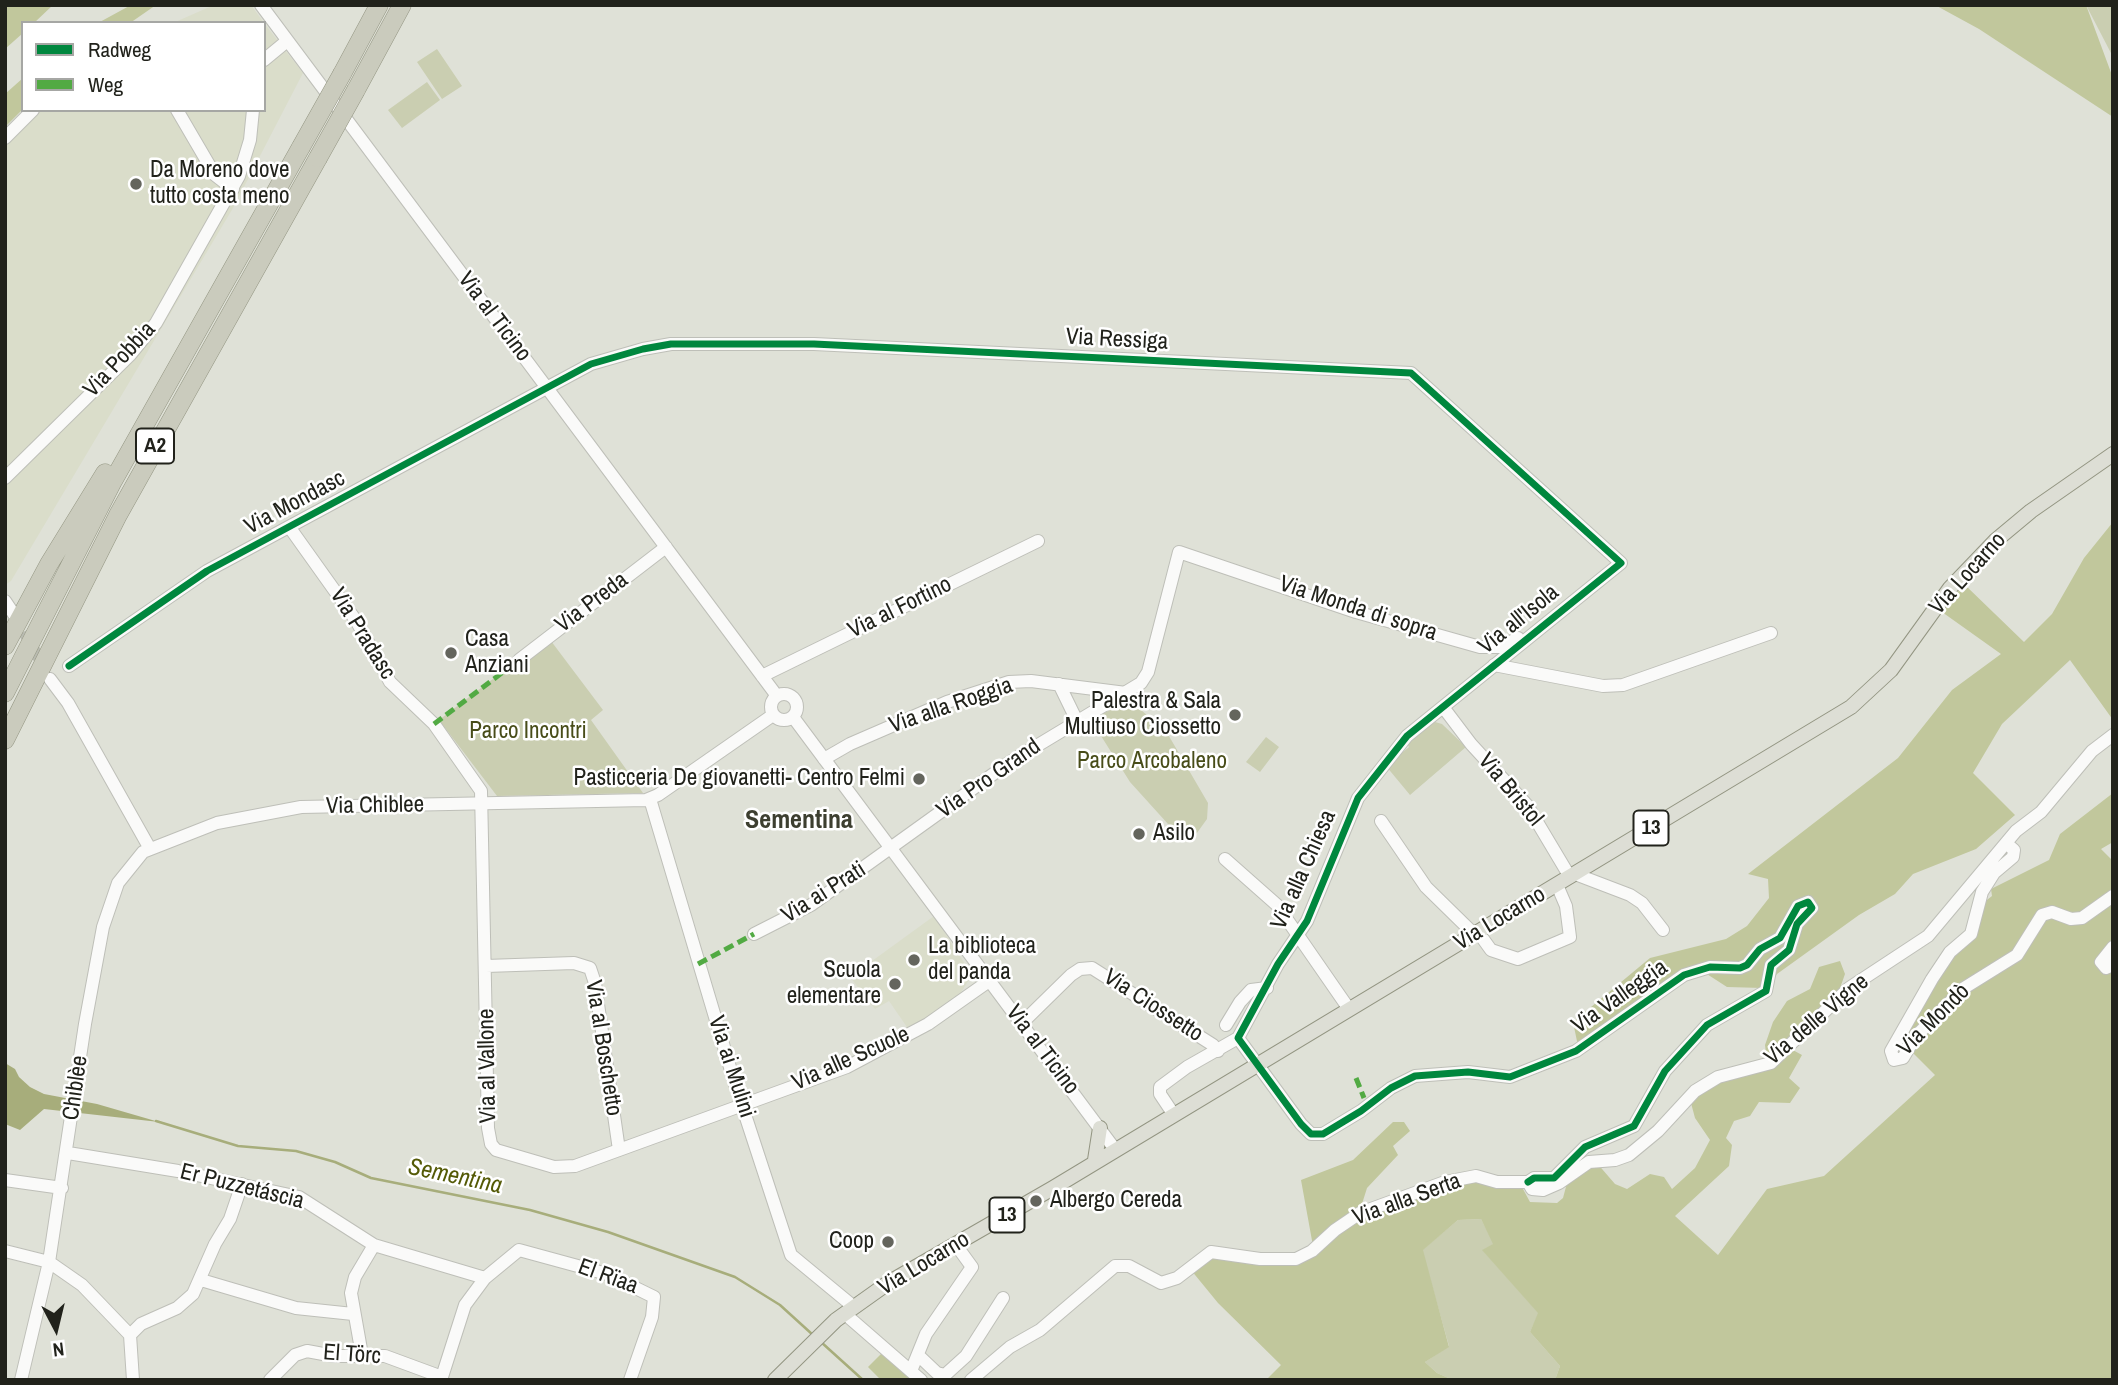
<!DOCTYPE html>
<html>
<head>
<meta charset="utf-8">
<style>
  body { margin:0 }
  #map { position:relative; width:2118px; height:1385px; overflow:hidden; background:#dfe1d7; font-family:"Archivo Narrow",sans-serif }
  canvas { display:block }
  .frame { position:absolute; inset:0; border:7px solid #21221b; pointer-events:none }
  .legend { position:absolute; left:21px; top:21px; width:245px; height:91px; box-sizing:border-box; background:#fff; border:2px solid #a6a7a4; margin:0; padding:9px 12px; list-style:none; font-size:21px; color:#21221b }
  .legend li { display:flex; align-items:center; gap:14px; height:35px }
  .legend b { width:35px; border:2px solid #a6a7a4 }
  .north { position:absolute; left:21px; top:1294px; width:70px; height:70px; -webkit-text-stroke:5px #fff; paint-order:stroke; rotate:173deg; font-size:19px; font-weight:700; line-height:28px; text-align:center; color:#21221b }
  .north::after { content:''; display:block; margin:auto; width:24px; height:32px; background:#21221b; clip-path:polygon(50% 0,100% 100%,50% 72%,0 100%) }
</style>
</head>
<body>
<div id="map">
<canvas width="2118" height="1385"></canvas>
<div class="frame"></div>
<ul class="legend">
<li><b style="height:9px;background:#00873e"></b>Radweg</li>
<li><b style="height:9px;background:#52aa43"></b>Weg</li>
</ul>
<div class="north">N</div>
</div>
<script>
const g = document.querySelector('canvas').getContext('2d');
g.lineJoin = 'round';
function fill(path, color) { g.fillStyle = color; g.fill(path, 'evenodd'); }
const poly = rows => new Path2D(rows.map(r => 'M' + r).join(''));
function strokePath(path, color, width, dash) { g.strokeStyle = color; g.lineWidth = width; g.lineCap = dash ? 'butt' : 'round'; g.setLineDash(dash || []); g.stroke(path); }
function drawText(font, color, halo, rows, align = 'center') {
  g.font = font + ' "Archivo Narrow",sans-serif'; g.lineWidth = 5; g.setLineDash([]); g.textBaseline = 'middle'; g.strokeStyle = halo; g.fillStyle = color; for (const [text, x, y, turn = 0] of rows) {
    g.save(); g.translate(x, y); g.rotate((+turn || 0) * Math.PI / 180); g.textAlign = isNaN(turn) ? turn : align; if (halo) g.strokeText(text, 0, 0); g.fillText(text, 0, 0); g.restore();
  }
}
fill(poly([
  [214,5,251,5,264,23,173,23],
  [264,23,303,73,233,208,11,581,5,585,5,142,40,110,264,110],
  [934,916,972,975,960,994,909,1030,889,1001,875,1009,850,977]
]), '#daddca');
fill(poly([
  [2086,5,2113,5,2113,57],
  [437,49,462,86,442,99,417,62],
  [427,82,440,100,402,128,388,110],
  [548,637,603,710,591,720,643,793,497,796,439,720],
  [1129,700,1166,731,1208,803,1207,819,1194,837,1168,824,1130,782,1091,720],
  [1435,722,1442,724,1466,747,1410,795,1386,766,1409,747,1406,742],
  [1266,737,1279,747,1260,772,1246,762],
  [1481,1219,1494,1244,1483,1250,1539,1313,1530,1332,1560,1366,1555,1380,1453,1380,1437,1373,1425,1362,1449,1346,1422,1250,1458,1220]
]), '#caceb1');
fill(poly([
  [5,5,53,5,34,23,23,23,23,33,5,49],
  [131,5,156,5,130,23,98,23],
  [1935,5,2086,5,2113,78,2113,117,1979,29],
  [23,78,23,109,5,127,5,94],
  [2113,522,2113,720,2070,660,2002,724,1973,773,2015,815,1976,849,1913,874,1895,894,1859,915,1777,974,1770,986,1763,988,1727,987,1696,967,1578,1046,1573,1022,1650,958,1726,939,1747,926,1769,898,1768,879,1748,874,1898,758,1952,690,2001,654,1942,612,1964,584,2024,642,2052,614,2084,558],
  [2113,793,2113,842,2101,849,2113,861,2113,1380,1555,1380,1560,1366,1530,1332,1538,1313,1482,1250,1493,1244,1481,1219,1458,1220,1423,1250,1449,1347,1425,1362,1437,1373,1453,1380,1266,1380,1281,1365,1218,1303,1191,1270,1214,1254,1276,1262,1313,1246,1301,1180,1353,1160,1393,1122,1404,1122,1410,1131,1393,1146,1398,1155,1367,1188,1361,1207,1368,1218,1427,1190,1462,1180,1517,1185,1523,1189,1530,1202,1557,1203,1563,1198,1567,1183,1596,1162,1615,1184,1627,1189,1650,1174,1664,1177,1672,1189,1695,1168,1710,1140,1695,1118,1691,1103,1707,1087,1791,1049,1802,1055,1789,1078,1800,1088,1790,1103,1759,1102,1750,1116,1734,1121,1726,1138,1732,1145,1729,1166,1675,1216,1718,1255,1767,1189,1824,1176,1935,1075,1905,1045,1901,1052,1895,1054,1983,903,1992,896,1991,889,2049,860,2060,834],
  [1840,961,1845,974,1839,991,1774,1053,1766,1053,1765,1045,1773,1022,1787,1001,1810,989,1819,967],
  [885,1350,921,1380,881,1380,868,1367]
]), '#c1c79c');
fill(poly([
  [5,1063,15,1069,19,1077,30,1087,44,1094,97,1104,159,1122,44,1109,20,1130,5,1124]
]), '#a7ad7b');
strokePath(poly([
  [156,1121,238,1146,296,1151,335,1162,371,1178,530,1210,608,1232,735,1277,780,1305,813,1335],
  [821,1342,863,1380]
]), '#a7ad7b', 2.5);
strokePath(poly([
  [15,616,46,671]
]), '#b9bbb1', 12, [12, 6]);
const minor = poly([
  [261,5,777,696],
  [264,60,287,41],
  [177,110,215,175,233,189],
  [5,138,33,110],
  [5,478,130,355,156,323,239,176,250,140,253,110],
  [290,528,357,622,390,682,434,724,481,791,488,1128,491,1144,496,1150,554,1167,575,1166,847,1067,928,1024,989,981],
  [5,601,15,616],
  [519,660,666,547],
  [1494,665,1603,686,1623,685,1771,633],
  [69,666,207,571,591,364,643,349,671,344,814,344,1411,373,1621,563,1407,736,1358,798,1307,921,1278,964,1238,1038,1301,1124,1311,1134,1323,1134,1361,1111,1391,1088,1415,1076,1468,1072,1510,1077,1576,1051,1684,975,1710,967,1740,968,1747,965,1760,949,1780,938,1798,906,1808,902,1812,908,1797,924,1789,950,1771,965,1766,991,1707,1025,1665,1071,1634,1126,1585,1147,1554,1178,1534,1178,1528,1182],
  [762,676,1038,541],
  [50,679,68,703,149,847],
  [1059,684,1077,721],
  '771 707a13 13 0 1 1 26 0a13 13 0 1 1-26 0Z',
  [1443,707,1471,744,1527,805,1570,877],
  [793,717,1114,1148],
  [824,759,850,744,947,702,1009,682,1031,681,1126,693],
  [650,799,735,1084,791,1255,854,1307],
  [1381,821,1426,887,1474,934],
  [2006,843,2014,850,2013,857,1994,873,1982,892,1971,934,1950,952,1932,979,1891,1051,1894,1060,1903,1058,1916,1036,1964,988,2017,955,2042,915,2052,912,2071,919,2082,918,2113,896],
  [1225,859,1277,905,1349,1009],
  [1575,874,1630,895,1642,903,1663,930],
  [1478,932,1491,950,1518,959,1570,937,1566,906,1557,885],
  [754,934,811,905,1010,762,1141,683,1148,672,1179,552,1356,612,1480,647,1500,647,1518,638],
  [2113,947,2101,962,2106,968,2113,965],
  [486,966,574,963,590,968,595,983,619,1150],
  [1022,1023,1071,975,1080,969,1092,968,1213,1045,1218,1051],
  [1226,1025,1240,1002,1251,990,1267,988],
  [1174,1115,1160,1094,1160,1087,1187,1067,1238,1038],
  [68,1153,178,1171,299,1197,374,1245,485,1278],
  [5,1180,62,1188],
  [5,1251,49,1262,82,1285,130,1335,133,1380],
  [201,1280,296,1308,353,1314],
  [845,1314,921,1380],
  [130,1335,141,1324,177,1308,193,1294,215,1244,230,1219,242,1184],
  [362,1355,351,1293,355,1277,374,1245],
  [918,1355,937,1373,945,1375,966,1356,1003,1298],
  [911,1371,926,1334,972,1267,956,1245],
  [21,1380,49,1262,85,1024,103,927,118,883,143,852,217,823,301,807,646,800,658,795,773,715],
  [270,1380,295,1355,307,1351,334,1356,385,1356,442,1377],
  [441,1380,465,1305,485,1278,519,1250,607,1274,654,1297,652,1317,630,1380],
  [971,1380,1010,1347,1040,1330,1115,1266,1129,1266,1161,1283,1177,1278,1211,1252,1260,1259,1296,1259,1312,1251,1335,1230,1360,1213,1445,1182,1476,1176,1497,1182,1528,1182,1532,1189,1543,1190,1559,1183,1589,1162,1615,1160,1629,1155,1658,1131,1695,1091,1718,1077,1771,1063,1849,988,1928,936,2016,831,2041,812,2092,751,2113,735]
]);
const major = poly([
  [1095,1160,1100,1128],
  [775,1380,836,1320,888,1283,1053,1188,1851,707,1891,670,1950,588,1995,541,2031,511,2113,454]
]);
const highway = poly([
  [342,74,379,5],
  [356,90,402,5],
  [5,646,49,564,105,473],
  [5,693,113,481,301,147],
  [5,740,118,515,318,158]
]);
strokePath(minor, '#bebfb8', 14);
strokePath(major, '#939582', 16);
strokePath(highway, '#939582', 19);
strokePath(minor, '#fafaf9', 12);
strokePath(major, '#ddded5', 14);
strokePath(highway, '#cacbbd', 18);
const highwayBridge = poly([
  [301,147,342,74],
  [318,158,356,90]
]);
strokePath(highwayBridge, '#939582', 19, []);
strokePath(highwayBridge, '#cacbbd', 18);
strokePath(poly([
  [434,724,519,660],
  [698,964,754,934],
  [1356,1078,1364,1098]
]), '#52aa43', 5, [10, 5]);
strokePath(poly([
  [69,666,207,571,591,364,643,349,671,344,814,344,1411,373,1621,563,1407,736,1358,798,1307,921,1278,964,1238,1038,1301,1124,1311,1134,1323,1134,1361,1111,1391,1088,1415,1076,1468,1072,1510,1077,1576,1051,1684,975,1710,967,1740,968,1747,965,1760,949,1780,938,1798,906,1808,902,1812,908,1797,924,1789,950,1771,965,1766,991,1707,1025,1665,1071,1634,1126,1585,1147,1554,1178,1534,1178,1528,1182]
]), '#00873e', 7);
for (const [x, y, r, color] of [
  [136,184,7,"#64655d"],
  [451,653,7,"#64655d"],
  [1235,715,7,"#64655d"],
  [919,779,7,"#64655d"],
  [1139,834,7,"#64655d"],
  [914,960,7,"#64655d"],
  [895,984,7,"#64655d"],
  [1036,1201,7,"#64655d"],
  [888,1242,7,"#64655d"]
]) { const dot = new Path2D(); dot.arc(x, y, r, 0, 2 * Math.PI); g.fillStyle = color; g.fill(dot); strokePath(dot, '#fff', 2.5); }
for (const [x, y, w] of [
  [155,446,38],
  [1651,828,35],
  [1007,1215,35]
]) { const box = new Path2D(); box.roundRect(x - w / 2, y - 17.5, w, 35, 5); g.fillStyle = '#fff'; g.fill(box); strokePath(box, '#21221b', 2); }
drawText('bold 21px', '#21221b', null, [
  ["A2",155,446],
  ["13",1651,828],
  ["13",1007,1215]
]);
drawText('23px', '#21221b', '#fff', [
  ["Da Moreno dove",150,171],
  ["tutto costa meno",150,197],
  ["Casa",465,640],
  ["Anziani",465,666],
  ["Palestra & Sala",1221,702,"right"],
  ["Multiuso Ciossetto",1221,728,"right"],
  ["Pasticceria De giovanetti- Centro Felmi",905,779,"right"],
  ["Asilo",1153,834],
  ["La biblioteca",928,947],
  ["del panda",928,973],
  ["Scuola",881,971,"right"],
  ["elementare",881,997,"right"],
  ["Albergo Cereda",1050,1201],
  ["Coop",874,1242,"right"]
], 'left');
drawText('23px', '#21221b', '#fff', [
  ["Via al Ticino",494,317,53],
  ["Via Ressiga",1117,340,3],
  ["Via Pobbia",120,360,-47],
  ["Via Mondasc",295,503,-28],
  ["Via Locarno",1968,574,-48],
  ["Via Preda",592,603,-37],
  ["Via al Fortino",900,608,-26],
  ["Via Monda di sopra",1358,609,18],
  ["Via all'Isola",1519,620,-39],
  ["Via Pradasc",362,634,58],
  ["Via alla Roggia",951,706,-19],
  ["Via Pro Grand",989,779,-35],
  ["Via Bristol",1510,790,50],
  ["Via Chiblee",375,806,-1],
  ["Via alla Chiesa",1304,870,-66],
  ["Via ai Prati",824,893,-32],
  ["Via Locarno",1500,919,-31],
  ["Via Valleggia",1620,997,-35],
  ["Via Ciossetto",1153,1006,33],
  ["Via delle Vigne",1817,1020,-40],
  ["Via Mondò",1934,1020,-45],
  ["Via al Boschetto",603,1048,81],
  ["Via al Ticino",1042,1050,53],
  ["Via alle Scuole",851,1059,-24],
  ["Via al Vallone",488,1066,-91],
  ["Via ai Mulini",731,1067,72],
  ["Chiblèe",76,1088,-82],
  ["Er Puzzetáscia",242,1187,14],
  ["Via alla Serta",1407,1200,-20],
  ["Via Locarno",924,1264,-31],
  ["El Rïaa",608,1277,20],
  ["El Törc",352,1355,4]
]);
drawText('23px', '#484d19', '#fff', [
  ["Parco Incontri",528,732],
  ["Parco Arcobaleno",1152,762]
]);
drawText('italic 24px', '#545a06', '#fff', [
  ["Sementina",455,1177,12]
]);
drawText('bold 26px', '#3d3f30', '#fff', [
  ["Sementina",799,821]
]);
</script>
</body>
</html>
